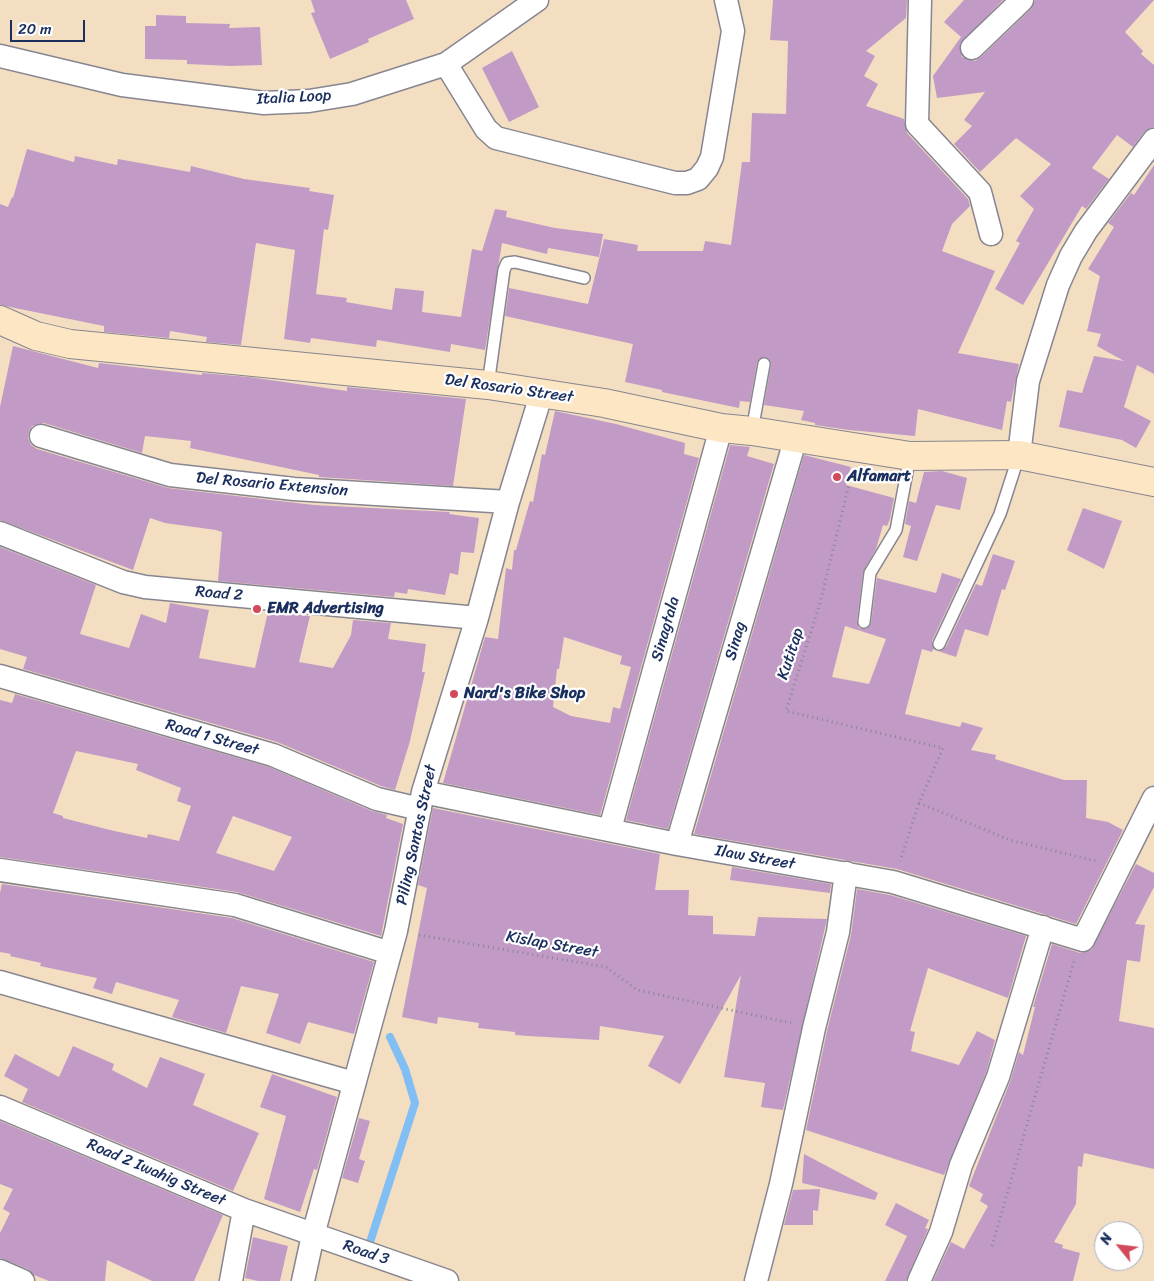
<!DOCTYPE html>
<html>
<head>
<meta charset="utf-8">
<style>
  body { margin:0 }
  #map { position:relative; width:1154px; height:1281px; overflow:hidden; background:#f3dec2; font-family:Sriracha,sans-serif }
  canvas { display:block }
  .north { position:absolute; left:1094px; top:1221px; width:50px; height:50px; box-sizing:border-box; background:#fff; border:1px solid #a4acbf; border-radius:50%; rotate:299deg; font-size:14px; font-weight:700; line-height:20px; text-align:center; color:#1b2f5e }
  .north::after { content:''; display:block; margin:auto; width:18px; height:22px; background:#d1495b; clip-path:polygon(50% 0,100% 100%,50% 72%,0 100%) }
  .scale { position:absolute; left:10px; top:20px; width:75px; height:22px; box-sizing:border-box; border:2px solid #1b2f5e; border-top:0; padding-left:6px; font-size:15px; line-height:18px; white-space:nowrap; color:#1b2f5e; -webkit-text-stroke:4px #fff; paint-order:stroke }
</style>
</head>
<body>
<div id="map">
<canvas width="1154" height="1281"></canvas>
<div class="north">N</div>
<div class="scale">20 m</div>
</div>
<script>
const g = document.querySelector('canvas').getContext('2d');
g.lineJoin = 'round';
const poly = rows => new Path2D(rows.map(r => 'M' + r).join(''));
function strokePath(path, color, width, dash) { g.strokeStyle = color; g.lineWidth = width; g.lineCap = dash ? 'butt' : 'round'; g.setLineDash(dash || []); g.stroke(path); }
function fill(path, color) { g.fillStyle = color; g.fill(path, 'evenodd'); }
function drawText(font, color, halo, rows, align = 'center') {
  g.font = font + ' Sriracha,sans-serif'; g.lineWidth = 4.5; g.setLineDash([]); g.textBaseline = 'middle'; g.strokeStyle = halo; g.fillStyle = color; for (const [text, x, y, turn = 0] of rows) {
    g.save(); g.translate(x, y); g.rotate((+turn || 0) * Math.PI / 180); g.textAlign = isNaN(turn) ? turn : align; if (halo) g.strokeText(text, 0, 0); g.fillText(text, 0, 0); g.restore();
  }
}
strokePath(poly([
  [370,1242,415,1103,405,1069,390,1037]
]), '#80bef4', 8);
fill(poly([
  [311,0,406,0,414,19,368,39,369,42,330,59,311,13,315,12],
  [773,0,907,0,906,18,866,51,875,56,864,76,878,84,866,106,904,119,907,133,968,199,970,206,952,224,942,251,995,271,958,353,1019,364,1011,402,1007,401,1002,430,918,409,915,436,849,430,815,425,815,423,801,420,804,411,764,405,771,365,769,359,765,357,757,362,750,402,740,401,739,408,662,392,662,390,625,382,633,344,505,316,509,288,588,304,604,239,638,245,637,251,703,251,705,241,731,245,742,162,750,162,752,113,786,114,788,41,770,40],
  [964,0,1003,0,960,44,962,57,975,61,981,57,1031,9,1035,0,1154,0,1125,32,1143,51,1141,54,1154,65,1154,127,1144,132,1133,147,1117,135,1092,168,1109,179,1086,209,1082,206,1023,305,995,289,1020,243,1016,241,1034,209,1020,196,1051,164,1016,138,980,172,954,144,972,126,964,120,985,92,937,98,933,76,961,37,944,22],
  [156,15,186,16,186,23,230,24,229,28,260,27,262,65,231,66,187,64,187,60,145,59,145,26,156,26],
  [512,51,539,107,509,122,482,68],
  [27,149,74,162,75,156,117,165,118,159,190,172,191,166,244,179,310,188,309,191,334,195,328,230,324,229,316,294,347,298,346,302,392,310,395,288,424,291,422,312,461,317,472,249,482,251,495,209,507,211,506,217,555,228,603,234,599,257,548,248,547,254,502,243,485,350,451,344,450,352,377,340,376,347,311,338,310,343,284,339,295,250,256,243,241,345,206,342,207,337,170,331,169,338,104,332,104,326,0,305,0,204,8,207,12,197,13,198],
  [1154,165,1154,374,1137,365,1124,407,1151,421,1136,448,1122,440,1059,427,1067,390,1082,393,1094,356,1124,361,1097,346,1101,334,1087,331,1100,276,1088,269,1114,227,1108,223,1131,193,1134,195],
  [13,346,98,368,99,363,202,375,202,373,249,377,347,391,347,387,466,399,453,486,319,477,319,475,190,448,191,441,145,436,142,453,44,423,32,426,29,432,28,438,31,445,37,449,168,488,314,505,450,512,449,514,479,518,474,553,461,552,458,575,450,573,445,595,408,589,407,594,395,592,394,597,218,581,222,532,216,530,165,523,150,518,133,570,0,520,0,407],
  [555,411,616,424,685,443,684,454,699,458,600,815,443,783,485,637,498,639,506,568,512,570,514,550,516,550,530,501,533,502,542,454,545,455],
  [564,637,622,656,620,664,631,667,620,709,613,707,610,723,571,716,553,707,557,669,559,669],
  [730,445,750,447,747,456,774,464,668,829,626,820],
  [804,455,851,467,846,485,894,498,890,519,887,526,883,525,876,549,863,572,857,621,859,628,866,629,871,623,877,578,936,593,942,573,961,579,932,641,932,645,935,650,933,649,932,652,922,649,905,714,960,727,962,722,983,728,971,750,996,755,995,759,1064,780,1087,780,1086,818,1108,822,1123,830,1076,924,897,869,694,834],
  [845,626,886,639,869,684,832,677],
  [942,471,967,478,960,510,936,505,917,561,903,557,911,526,905,524,909,501,916,503,924,472],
  [1083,508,1122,521,1104,569,1067,550],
  [0,547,96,585,80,634,129,648,141,614,166,623,170,603,209,610,199,658,255,668,268,612,310,616,299,662,333,668,351,635,353,620,391,623,388,639,426,644,422,672,425,672,410,741,395,790,381,786,277,742,23,669,27,657,0,649],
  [993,554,1015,561,1005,590,1002,589,988,636,965,629,956,657,938,651,946,647,976,584,982,586],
  [15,694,269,767,372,811,387,815,386,818,403,824,381,936,237,892,0,857,0,700,12,703],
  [76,751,138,764,136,770,181,788,177,801,191,806,179,841,148,834,147,838,110,830,63,818,63,816,53,813],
  [233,816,292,837,274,871,216,853],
  [433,808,660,854,655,890,689,890,688,915,713,916,713,934,755,936,758,917,827,919,783,1110,761,1107,765,1083,724,1077,741,975,680,1084,648,1066,664,1036,600,1026,599,1040,528,1036,515,1035,515,1032,478,1028,479,1023,438,1017,437,1024,402,1017,427,888,418,885],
  [1136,864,1154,873,1154,887,1135,924,1145,925,1140,962,1127,960,1119,1021,1154,1028,1154,1169,1084,1153,1082,1167,1078,1166,1076,1204,1054,1242,1063,1245,1062,1248,1080,1253,1073,1281,933,1281,951,1242,964,1249,988,1206,980,1201,983,1194,969,1186,1010,1082,1019,1052,1023,1055,1035,1007,1033,1007,1052,944,1080,953,1091,950],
  [732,867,831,884,830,893,730,880],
  [2,884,232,918,374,962,354,1034,308,1022,300,1044,266,1033,279,994,241,986,226,1033,172,1017,179,1000,116,982,112,994,93,988,97,978,40,966,41,963,10,956,11,954,0,952,0,893],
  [857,889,890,895,1026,936,1008,998,928,968,910,1031,915,1032,911,1051,959,1065,977,1031,995,1040,986,1073,944,1175,806,1130,827,1031,851,935],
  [73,1046,114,1064,112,1070,147,1088,160,1057,205,1074,193,1105,259,1133,233,1191,22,1102,28,1089,4,1076,15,1054,59,1077],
  [272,1074,337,1097,317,1170,314,1169,300,1212,264,1199,286,1116,260,1107],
  [359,1118,370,1121,359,1159,365,1161,358,1183,342,1178],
  [0,1121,223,1215,194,1281,152,1281,107,1260,105,1281,49,1281,34,1275,28,1269,0,1258,0,1233,10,1213,3,1209,13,1189,0,1184],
  [804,1154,878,1193,875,1200,802,1183],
  [820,1189,818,1211,813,1210,813,1225,784,1225,793,1190],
  [896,1203,929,1220,925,1228,928,1229,906,1281,885,1281,907,1236,885,1225],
  [253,1237,288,1246,280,1281,258,1281,245,1278]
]), '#c19bc6');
const lane = poly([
  [488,385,504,270,507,263,515,262,584,278],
  [752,431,764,364],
  [864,622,870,573,896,530,910,456],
  [939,644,1000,514,1019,455]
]);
const street = poly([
  [920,0,917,124,980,192,991,234],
  [972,48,1022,0],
  [0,56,122,85,264,103,309,101,352,94,446,64,537,0],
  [446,64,486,129,496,138,675,183,687,183,698,179,707,168,712,157,733,31,726,0],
  [41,436,170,475,294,489,508,502],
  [1019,455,1028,381,1058,285,1071,256,1086,231,1154,140],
  [0,533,123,582,145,587,477,618],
  [0,676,273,755,377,799,420,809],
  [423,792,677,844,893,882,1083,940,1154,798],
  [610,829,721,428],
  [677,844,796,437],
  [0,870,235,905,390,953],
  [0,982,354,1083],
  [0,1107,244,1210,447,1281],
  [0,1271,23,1281],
  [231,1281,244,1210],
  [303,1281,313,1235,396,931,423,792,477,618,508,502,542,392],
  [756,1281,781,1184,814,1028,838,932,846,873],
  [919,1281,941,1232,961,1165,998,1077,1043,927]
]);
const secondary = poly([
  [0,320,36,336,70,344,488,385,604,403,721,428,752,431,910,456,1019,455,1154,482]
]);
strokePath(lane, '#878690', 14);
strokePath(street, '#878690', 25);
strokePath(secondary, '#878690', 30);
strokePath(poly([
  [852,472,820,603,786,711,943,748,919,803,900,861],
  [919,803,1010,840,1096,861],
  [419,935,606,967,637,990,791,1023],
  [992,1246,1074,961]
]), '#878690', 3, [1, 4]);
strokePath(lane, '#fff', 11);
strokePath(street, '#fff', 22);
strokePath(secondary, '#fce6c4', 28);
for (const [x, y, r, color] of [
  [837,477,5,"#d1495b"],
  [257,609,5,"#d1495b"],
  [454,694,5,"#d1495b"]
]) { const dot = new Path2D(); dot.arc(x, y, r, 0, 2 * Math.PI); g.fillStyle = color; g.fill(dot); strokePath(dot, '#fff', 2); }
drawText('16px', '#1b2f5e', '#fff', [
  ["Italia Loop",294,98,-3],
  ["Del Rosario Street",509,389,8],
  ["Del Rosario Extension",272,485,5],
  ["Road 2",219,594,5],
  ["Sinagtala",666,629,-74],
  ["Sinag",736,641,-74],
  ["Kutitap",791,654,-72],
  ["Road 1 Street",212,738,16],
  ["Piling Santos Street",417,835,-78],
  ["Ilaw Street",755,858,10],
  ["Kislap Street",552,945,10],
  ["Road 2 Iwahig Street",156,1173,23],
  ["Road 3",366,1253,19]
]);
drawText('bold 16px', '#1b2f5e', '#fff', [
  ["Alfamart",847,477],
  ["EMR Advertising",267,609],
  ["Nard's Bike Shop",464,694]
], 'left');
</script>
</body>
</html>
